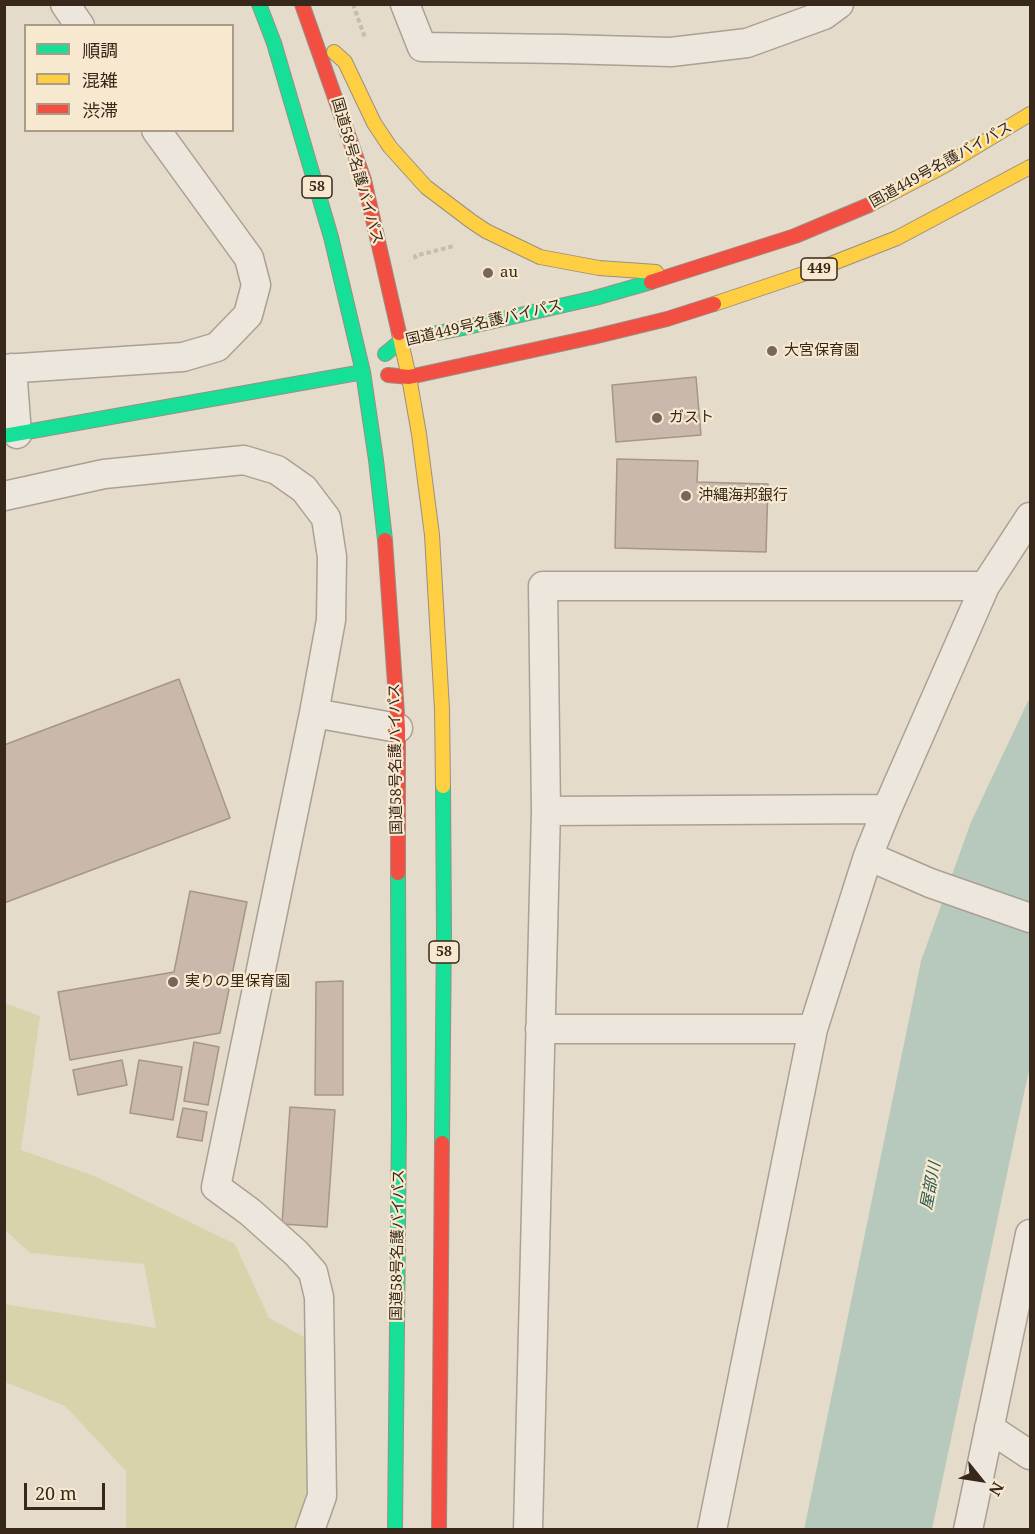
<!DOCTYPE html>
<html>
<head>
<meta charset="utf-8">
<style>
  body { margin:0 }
  #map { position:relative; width:1035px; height:1534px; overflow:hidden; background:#e5dbca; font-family:"Noto Serif","Noto Sans JP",serif }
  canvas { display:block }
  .frame { position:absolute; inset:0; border:6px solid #38281c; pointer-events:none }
  .legend { position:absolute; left:24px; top:24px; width:210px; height:108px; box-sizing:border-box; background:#f7e9cf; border:2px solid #ab9c87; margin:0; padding:8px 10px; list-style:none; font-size:18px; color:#38281c }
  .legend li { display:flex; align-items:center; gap:12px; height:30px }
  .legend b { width:30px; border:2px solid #ab9c87 }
  .north { position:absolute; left:951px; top:1450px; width:60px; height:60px; -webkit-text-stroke:4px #f7e9cf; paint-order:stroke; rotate:120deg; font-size:16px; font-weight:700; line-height:24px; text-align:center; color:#38281c }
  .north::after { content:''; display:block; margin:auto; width:21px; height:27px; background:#38281c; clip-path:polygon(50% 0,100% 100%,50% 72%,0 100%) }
  .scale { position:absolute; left:24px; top:1483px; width:81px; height:27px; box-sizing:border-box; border:3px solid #38281c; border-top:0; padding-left:8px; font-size:18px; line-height:21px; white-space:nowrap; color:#38281c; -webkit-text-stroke:4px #f7e9cf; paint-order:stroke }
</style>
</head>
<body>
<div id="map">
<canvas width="1035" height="1534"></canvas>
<div class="frame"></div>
<ul class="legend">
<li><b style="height:8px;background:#16e098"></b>順調</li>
<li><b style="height:8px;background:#ffcf43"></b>混雑</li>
<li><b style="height:8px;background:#f24e42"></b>渋滞</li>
</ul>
<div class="north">N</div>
<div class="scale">20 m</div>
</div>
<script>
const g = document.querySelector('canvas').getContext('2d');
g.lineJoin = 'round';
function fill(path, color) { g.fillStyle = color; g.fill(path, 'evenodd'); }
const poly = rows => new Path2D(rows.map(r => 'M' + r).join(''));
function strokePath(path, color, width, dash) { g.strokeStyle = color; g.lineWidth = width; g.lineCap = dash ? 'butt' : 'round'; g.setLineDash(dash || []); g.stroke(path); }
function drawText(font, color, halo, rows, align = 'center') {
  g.font = font + ' "Noto Serif","Noto Sans JP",serif'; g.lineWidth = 4.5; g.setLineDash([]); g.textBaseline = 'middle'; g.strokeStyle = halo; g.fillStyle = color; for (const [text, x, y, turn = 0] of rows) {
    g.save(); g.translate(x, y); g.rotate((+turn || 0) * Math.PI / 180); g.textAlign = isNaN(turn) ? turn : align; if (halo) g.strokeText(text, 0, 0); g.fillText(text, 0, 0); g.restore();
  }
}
fill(poly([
  [5,1003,40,1016,21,1150,97,1177,235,1244,269,1318,328,1350,337,1465,323,1529,126,1529,126,1471,65,1406,5,1382,4,1304,156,1328,144,1264,30,1253,5,1230]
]), '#d7d4ac');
fill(poly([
  [1030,697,1030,1065,932,1529,804,1530,921,961,971,822]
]), '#b6c9bc');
const building = poly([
  [696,377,701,435,616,442,612,385,696,377],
  [617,459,698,461,697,482,768,484,766,552,615,548,617,459],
  [179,679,230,818,4,903,4,745,179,679],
  [190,891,247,902,220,1033,70,1060,58,992,174,972,190,891],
  [343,981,343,1095,315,1095,316,982,343,981],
  [194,1042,219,1047,208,1105,184,1101,194,1042],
  [122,1060,127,1085,78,1095,73,1070,122,1060],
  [139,1060,182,1067,173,1120,130,1113,139,1060],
  [290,1107,335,1110,327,1227,282,1224,290,1107],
  [183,1108,207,1112,202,1141,177,1137,183,1108]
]);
fill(building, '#c9b8ab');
strokePath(building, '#a59689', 1.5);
const street = poly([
  [65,4,80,26],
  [405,4,422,47,564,49,671,52,747,43,824,15,839,4],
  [12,368,17,434],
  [4,369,183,357,217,347,248,315,256,285,249,258,156,130],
  [4,496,104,474,244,460,277,470,304,489,326,518,332,557,331,620,314,713,216,1187,250,1212,296,1253,313,1272,319,1297,322,1496,310,1530],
  [314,713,398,728],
  [546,811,887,809],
  [868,856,930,883,1030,918],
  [540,1029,813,1029],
  [989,1428,1030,1455],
  [528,1530,546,811,543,586,985,586],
  [712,1530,813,1029,868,856,887,809,985,586,1030,517],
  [968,1530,1030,1234]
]);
const fast = poly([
  [259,4,274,43,331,237,363,372,376,460,385,540],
  [385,354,402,340,463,328,595,298,651,282],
  [4,436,363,372],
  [442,1143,444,931,443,786],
  [395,1530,399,1121,398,873]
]);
const slow = poly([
  [334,52,345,62,374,123,390,147,426,187,471,221,486,231,540,257,599,268,656,272],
  [869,205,944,166,1030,114],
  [714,304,818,269,897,238,1030,167],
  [399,333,409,377,419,434,432,535,442,709,443,786]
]);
const jam = poly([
  [302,4,364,180,399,333],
  [651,282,795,236,869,205],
  [388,375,409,377,593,337,667,319,714,304],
  [385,540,398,728,398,873],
  [439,1530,442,1143]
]);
strokePath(street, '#aaa094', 31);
strokePath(fast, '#998f84', 16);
strokePath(slow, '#998f84', 16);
strokePath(jam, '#998f84', 16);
strokePath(poly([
  [353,4,365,38],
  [416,259,415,256,454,246]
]), '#c5bdb3', 4, [4.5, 3]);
strokePath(street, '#ece6dc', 28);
strokePath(fast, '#16e098', 14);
strokePath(slow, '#ffcf43', 14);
strokePath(jam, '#f24e42', 14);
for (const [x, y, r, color] of [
  [488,273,6,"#756759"],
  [772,351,6,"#756759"],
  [657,418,6,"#756759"],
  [686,496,6,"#756759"],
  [173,982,6,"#756759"]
]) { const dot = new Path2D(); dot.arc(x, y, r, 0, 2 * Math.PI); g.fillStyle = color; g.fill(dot); strokePath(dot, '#f7e9cf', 2); }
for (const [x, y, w] of [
  [317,187,30],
  [819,269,36],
  [444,952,30]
]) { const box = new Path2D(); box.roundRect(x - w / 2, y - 11, w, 22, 4.5); g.fillStyle = '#f7e9cf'; g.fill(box); strokePath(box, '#38281c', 1.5); }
drawText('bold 14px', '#38281c', null, [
  ["58",317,187],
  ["449",819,269],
  ["58",444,952]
]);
drawText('15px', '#38281c', '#f7e9cf', [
  ["国道449号名護バイパス",941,165,-29],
  ["国道58号名護バイパス",357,171,74],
  ["国道449号名護バイパス",484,323,-13],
  ["国道58号名護バイパス",396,759,-91],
  ["国道58号名護バイパス",398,1245,-89]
]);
drawText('15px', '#38281c', '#f7e9cf', [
  ["au",500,273],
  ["大宮保育園",784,351],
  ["ガスト",669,418],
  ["沖縄海邦銀行",698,496],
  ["実りの里保育園",185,982]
], 'left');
drawText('italic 16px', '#2a5952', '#f7e9cf', [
  ["屋部川",931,1186,-79]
]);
</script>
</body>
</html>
